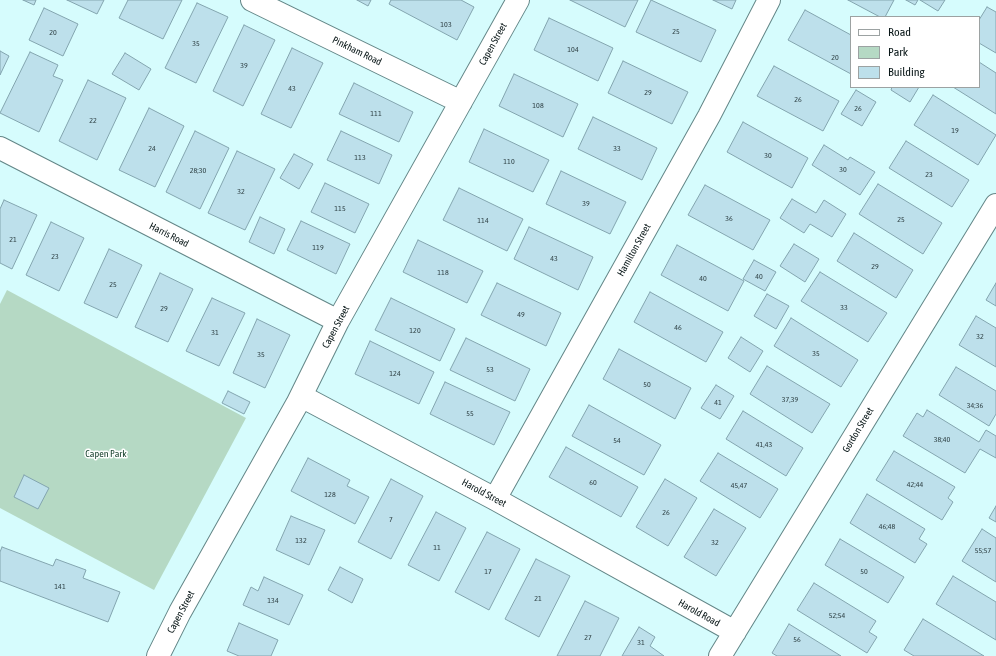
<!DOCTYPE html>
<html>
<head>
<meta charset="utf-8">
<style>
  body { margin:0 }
  #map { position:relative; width:996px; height:656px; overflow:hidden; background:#d6fcfd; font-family:"Asap Condensed",sans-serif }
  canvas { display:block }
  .legend { position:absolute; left:850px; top:16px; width:130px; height:72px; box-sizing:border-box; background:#fff; border:1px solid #9ca2a2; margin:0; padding:5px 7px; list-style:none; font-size:12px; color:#081617 }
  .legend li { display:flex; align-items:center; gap:8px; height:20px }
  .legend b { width:20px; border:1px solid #9ca2a2 }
</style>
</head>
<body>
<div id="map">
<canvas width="996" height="656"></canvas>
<ul class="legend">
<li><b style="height:5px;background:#fff"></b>Road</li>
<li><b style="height:11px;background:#b5d9c4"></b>Park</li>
<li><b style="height:11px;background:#bde0eb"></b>Building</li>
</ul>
</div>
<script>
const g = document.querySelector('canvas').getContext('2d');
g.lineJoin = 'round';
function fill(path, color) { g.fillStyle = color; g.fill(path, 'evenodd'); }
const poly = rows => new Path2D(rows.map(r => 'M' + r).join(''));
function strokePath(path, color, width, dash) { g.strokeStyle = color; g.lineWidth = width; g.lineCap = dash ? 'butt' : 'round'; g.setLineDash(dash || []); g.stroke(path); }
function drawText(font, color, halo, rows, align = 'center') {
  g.font = font + ' "Asap Condensed",sans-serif'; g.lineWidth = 3; g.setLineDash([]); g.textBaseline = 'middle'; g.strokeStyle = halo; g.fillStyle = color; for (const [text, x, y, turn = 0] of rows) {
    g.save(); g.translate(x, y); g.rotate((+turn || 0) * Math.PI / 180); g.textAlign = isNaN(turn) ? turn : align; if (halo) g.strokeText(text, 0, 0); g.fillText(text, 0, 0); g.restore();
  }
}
fill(poly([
  [7,290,246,418,154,590,0,508,0,304]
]), '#b5d9c4');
const building = poly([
  [23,0,36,0,34,5,23,0],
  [67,0,104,0,97,14,67,0],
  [128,0,182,0,163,39,119,18,128,0],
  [357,0,371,0,368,6,357,0],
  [391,0,461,0,474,7,457,40,389,4,391,0],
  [570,0,638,0,625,27,570,0],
  [651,0,716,30,701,62,636,32,651,0],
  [713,0,736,0,732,9,713,0],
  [848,0,894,0,885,17,880,17,848,0],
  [906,0,918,0,915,5,906,0],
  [920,0,945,0,938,11,920,0],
  [197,3,228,17,196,83,165,68,197,3],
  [987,7,996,12,996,53,979,43,979,20,987,7],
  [44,8,78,24,63,56,29,40,44,8],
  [805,10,851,35,851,74,788,40,805,10],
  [549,18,613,48,598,81,534,50,549,18],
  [244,25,275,40,243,106,213,91,244,25],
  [292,48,323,63,291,128,261,114,292,48],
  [0,51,9,56,0,75,0,51],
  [30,52,58,65,53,76,63,80,39,132,0,113,30,52],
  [125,53,151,69,139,90,112,74,125,53],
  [623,61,688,92,672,124,608,93,623,61],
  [979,62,996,73,996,114,953,87,979,87,979,62],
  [774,66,839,101,823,131,757,96,774,66],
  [514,74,578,104,563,137,499,106,514,74],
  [88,80,126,98,97,160,59,141,88,80],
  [354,83,413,112,399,142,339,114,354,83],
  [892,87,919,87,910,102,891,90,892,87],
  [856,90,876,102,862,126,841,114,856,90],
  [933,95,996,135,978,165,914,125,933,95],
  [149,108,184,126,155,187,119,170,149,108],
  [593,117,657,148,642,180,578,149,593,117],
  [743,122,808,158,792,188,727,152,743,122],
  [484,129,549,160,533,192,469,162,484,129],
  [195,131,229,148,200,209,166,192,195,131],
  [341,131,392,155,379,184,327,160,341,131],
  [906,141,969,180,952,207,889,168,906,141],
  [824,145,848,160,850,157,875,172,860,195,812,165,824,145],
  [237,151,275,169,245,230,208,213,237,151],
  [294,154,313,164,299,189,280,178,294,154],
  [561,171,626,202,610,234,546,204,561,171],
  [325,183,369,204,355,233,311,212,325,183],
  [878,184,942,223,923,254,859,214,878,184],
  [705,185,770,220,753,250,688,215,705,185],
  [459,188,523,219,507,251,443,220,459,188],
  [792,199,816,213,824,200,846,214,832,237,810,224,804,233,780,218,792,199],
  [4,200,37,215,12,269,0,263,0,209,4,200],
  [260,217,285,229,274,254,249,242,260,217],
  [301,221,350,244,336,274,287,250,301,221],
  [51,222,84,238,59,291,26,275,51,222],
  [529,227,593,257,578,290,514,259,529,227],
  [854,233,913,270,896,298,837,261,854,233],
  [418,240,483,271,467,303,403,272,418,240],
  [794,244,819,259,805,282,780,266,794,244],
  [677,245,744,281,728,311,661,275,677,245],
  [109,249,142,265,117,318,84,303,109,249],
  [754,260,776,272,765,291,743,279,754,260],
  [820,272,887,313,868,342,801,301,820,272],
  [160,273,193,289,168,342,135,327,160,273],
  [497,283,561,313,546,346,481,315,497,283],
  [996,283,996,306,986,300,996,283],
  [650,292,723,332,706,362,634,322,650,292],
  [767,294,789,306,776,329,754,316,767,294],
  [212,298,245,313,219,366,186,351,212,298],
  [391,298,455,329,440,361,375,330,391,298],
  [976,316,996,328,996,367,959,345,976,316],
  [791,318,858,360,841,387,774,346,791,318],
  [257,319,290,335,265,388,233,373,257,319],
  [741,337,763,351,750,372,728,358,741,337],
  [466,338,530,369,515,401,450,370,466,338],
  [370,341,434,372,419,404,355,374,370,341],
  [619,349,691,388,675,419,603,379,619,349],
  [767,366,830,404,812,433,750,394,767,366],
  [956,367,996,391,996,414,989,426,939,395,956,367],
  [445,382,510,412,494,445,430,414,445,382],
  [716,385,734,396,720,419,701,408,716,385],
  [228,391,250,402,244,414,222,403,228,391],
  [589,405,661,445,644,475,572,436,589,405],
  [927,410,979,442,986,430,996,436,996,458,980,449,965,473,903,436,917,413,923,417,927,410],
  [743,411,803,448,786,476,726,439,743,411],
  [566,447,638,487,621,517,549,477,566,447],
  [894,451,955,487,948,498,953,502,942,520,876,480,894,451],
  [718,453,778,489,760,518,700,481,718,453],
  [308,458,350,480,347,486,369,497,355,524,291,491,308,458],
  [24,475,49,488,38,509,14,497,24,475],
  [391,479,423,496,391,559,358,542,391,479],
  [665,479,697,498,668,546,636,527,665,479],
  [867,494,925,529,919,539,927,544,915,563,850,523,867,494],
  [996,506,996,522,989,518,996,506],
  [714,509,746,528,716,576,684,557,714,509],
  [436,512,466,528,439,581,408,565,436,512],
  [291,516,325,530,309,565,276,550,291,516],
  [982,529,996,538,996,582,962,561,982,529],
  [487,532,520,549,489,610,455,592,487,532],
  [840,539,904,577,888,603,825,565,840,539],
  [2,547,53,566,56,559,86,570,83,578,120,592,108,622,0,581,0,552,2,547],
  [536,559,570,576,539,637,505,619,536,559],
  [340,567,363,579,352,603,328,590,340,567],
  [953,576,996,602,996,640,936,604,953,576],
  [264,577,303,595,289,625,243,605,251,587,258,591,264,577],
  [814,583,876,621,869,632,877,637,867,653,797,610,814,583],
  [585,601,619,618,600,656,557,656,585,601],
  [923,619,984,656,914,656,904,650,923,619],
  [239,623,278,640,271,656,239,656,227,651,239,623],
  [789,624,841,656,777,656,772,653,789,624],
  [639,627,655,637,650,646,664,656,622,656,639,627]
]);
fill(building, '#bde0eb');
strokePath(building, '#83a5af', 1);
const minor = poly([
  [252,0,461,102],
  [0,148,338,321],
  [301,396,495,499,735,632],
  [495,499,709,116,769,0],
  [158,656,180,612,297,404,338,321,518,0],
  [720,656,996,205]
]);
strokePath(minor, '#638687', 24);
strokePath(minor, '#fff', 22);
drawText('8px', '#35484c', null, [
  ["103",446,24],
  ["25",676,31],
  ["20",53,32],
  ["35",196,43],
  ["104",573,49],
  ["20",835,57],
  ["39",244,65],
  ["43",292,88],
  ["29",648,92],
  ["26",798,99],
  ["108",538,105],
  ["26",858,108],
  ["111",376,113],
  ["22",93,120],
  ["19",955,130],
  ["24",152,148],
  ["33",617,148],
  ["30",768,155],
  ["113",360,157],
  ["110",509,161],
  ["30",843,169],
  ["28;30",198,170],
  ["23",929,174],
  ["32",241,191],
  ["39",586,203],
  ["115",340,208],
  ["36",729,218],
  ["25",901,219],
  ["114",483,220],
  ["21",13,239],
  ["119",318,247],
  ["23",55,256],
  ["43",554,258],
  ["29",875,266],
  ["118",443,272],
  ["40",759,276],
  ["40",703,278],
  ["25",113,284],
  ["33",844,307],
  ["29",164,308],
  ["49",521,314],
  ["46",678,327],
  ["120",415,330],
  ["31",215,332],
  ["32",980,336],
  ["35",816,353],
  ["35",261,354],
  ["53",490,369],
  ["124",395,373],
  ["50",647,384],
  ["37,39",790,399],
  ["41",718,402],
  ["34;36",975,405],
  ["55",470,413],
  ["38;40",942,439],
  ["54",617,440],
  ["41,43",764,444],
  ["60",593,482],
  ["42;44",915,484],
  ["45,47",739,485],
  ["128",330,494],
  ["26",666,512],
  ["7",391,519],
  ["46;48",887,526],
  ["132",301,540],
  ["32",715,542],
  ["11",437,547],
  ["55;57",983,550],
  ["17",488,571],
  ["50",864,571],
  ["141",60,586],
  ["21",538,598],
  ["134",273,600],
  ["52;54",837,615],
  ["27",588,637],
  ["56",797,639],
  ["31",641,642]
]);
drawText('10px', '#081617', '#fff', [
  ["Capen Street",493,44,-61],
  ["Pinkham Road",357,51,26],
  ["Harris Road",169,235,27],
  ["Hamilton Street",634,250,-61],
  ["Capen Street",336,327,-62],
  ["Gordon Street",858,430,-59],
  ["Harold Street",484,493,28],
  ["Capen Street",181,612,-62],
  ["Harold Road",699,613,29]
]);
drawText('10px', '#123d29', '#fff', [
  ["Capen Park",106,454]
]);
</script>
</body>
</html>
